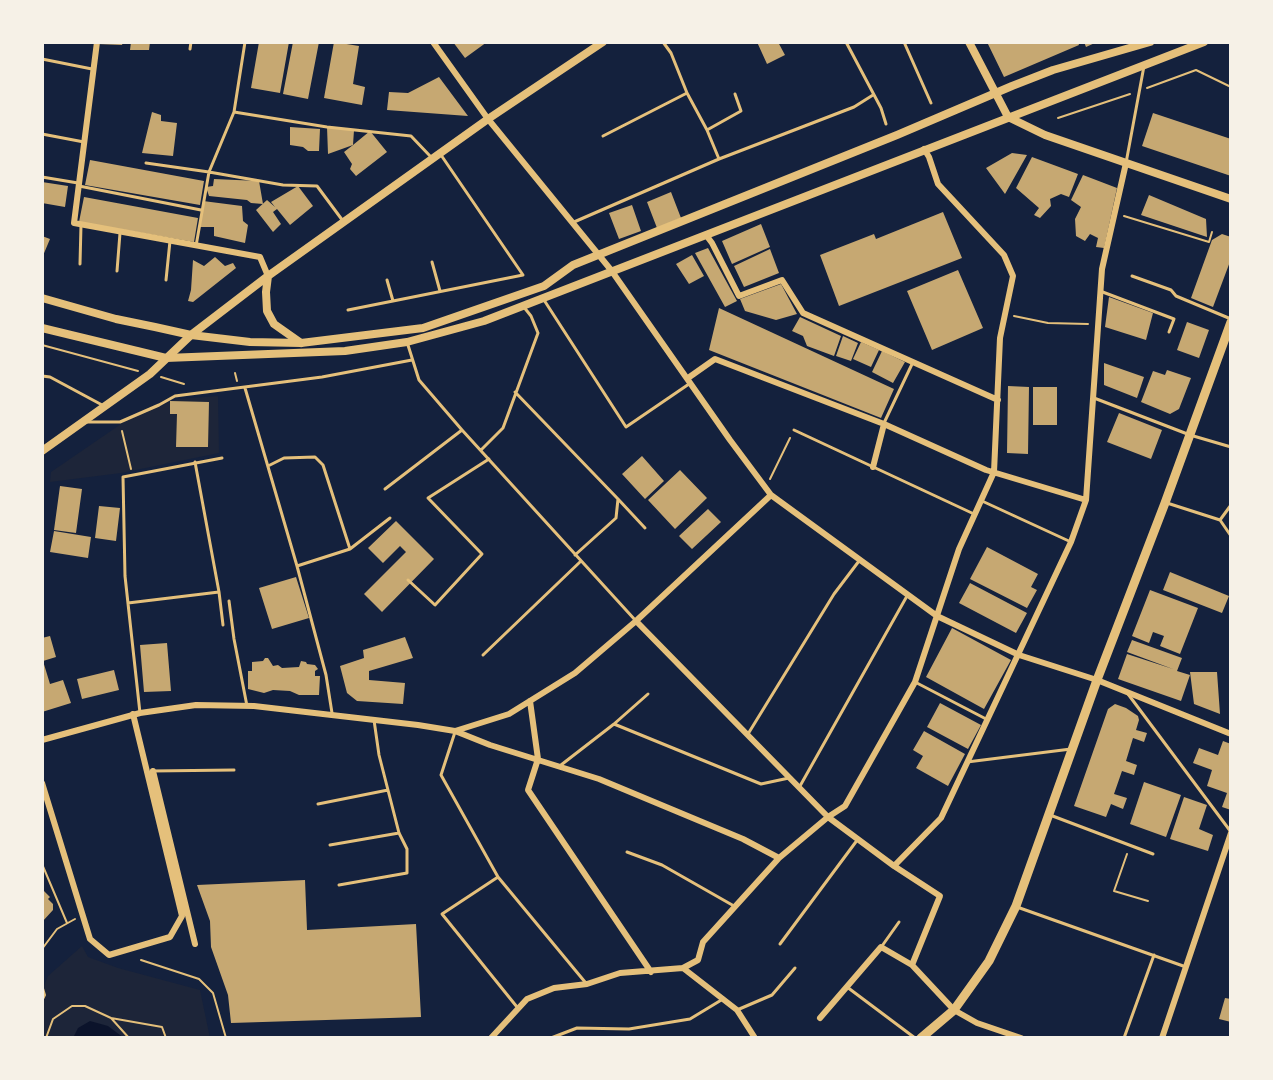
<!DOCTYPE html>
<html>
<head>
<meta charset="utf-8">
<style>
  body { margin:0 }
  #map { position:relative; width:1273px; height:1080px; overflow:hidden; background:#14213d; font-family:"Exo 2",sans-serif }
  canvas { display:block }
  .frame { position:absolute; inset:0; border:44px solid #f6f1e7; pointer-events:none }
</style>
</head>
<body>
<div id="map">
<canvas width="1273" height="1080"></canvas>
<div class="frame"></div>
</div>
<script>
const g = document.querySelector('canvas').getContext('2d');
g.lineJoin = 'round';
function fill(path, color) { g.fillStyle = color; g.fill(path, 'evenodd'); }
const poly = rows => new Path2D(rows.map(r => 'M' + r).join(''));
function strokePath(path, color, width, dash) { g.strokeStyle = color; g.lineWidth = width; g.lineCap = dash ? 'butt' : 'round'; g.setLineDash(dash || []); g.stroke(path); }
fill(poly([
  [218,396,219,453,121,473,50,482,51,472,124,422,177,399],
  [82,946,88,957,118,968,200,990,210,1038,42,1038,42,991,48,976]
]), '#1d2539');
fill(poly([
  [90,1021,108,1026,124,1038,73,1038,78,1028]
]), '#0b132b');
fill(poly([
  [97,42,123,42,122,45,97,44],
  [131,42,150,42,149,50,130,50],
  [259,42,289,42,280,93,251,88],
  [293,42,319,42,308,99,283,94],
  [334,42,359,46,353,84,365,87,362,105,324,98],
  [453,42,487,42,465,58],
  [757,42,778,42,785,55,767,64],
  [987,42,1078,42,1079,45,1004,77],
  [1084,42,1097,42,1086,47],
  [439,77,468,116,387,110,389,92,408,93],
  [152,112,161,115,161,121,177,123,173,156,142,153],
  [1153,113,1231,139,1231,176,1142,146],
  [290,127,320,129,319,151,308,151,303,147,290,145],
  [327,127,354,130,353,145,370,131,387,152,356,176,350,169,352,164,344,152,353,145,328,154],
  [1012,153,1027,155,1005,194,986,168],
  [1032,157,1078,174,1069,197,1061,194,1050,199,1051,206,1040,218,1034,215,1039,208,1016,188],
  [90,160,204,181,200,205,85,185],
  [1083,175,1117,188,1104,248,1096,247,1098,238,1090,234,1085,241,1076,236,1075,219,1081,207,1071,200],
  [214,179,259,181,263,204,251,203,247,200,209,196,206,187,213,186],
  [42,182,68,186,65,207,42,203],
  [298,186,313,206,290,225,277,209,273,212,281,224,273,232,256,210,267,200,275,207,271,202],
  [671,192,681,218,657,228,647,202],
  [1149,195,1206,219,1207,237,1141,215],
  [84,197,198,218,194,242,79,222],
  [203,201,242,206,243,221,248,225,245,243,214,236,214,227,199,227],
  [632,205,641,231,619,239,609,213],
  [943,212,962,258,839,306,820,255,874,234,876,239],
  [761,224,770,247,732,264,722,241],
  [1222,234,1231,237,1231,259,1213,307,1191,298,1212,240],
  [42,236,50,239,42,258],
  [708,248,737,301,725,307,695,253],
  [770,249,779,273,744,287,734,266],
  [692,255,704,276,689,284,676,264],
  [215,257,225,266,233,263,236,268,193,302,188,301,191,290,193,260,204,266],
  [958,270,983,328,932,350,907,291],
  [781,284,797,314,776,320,745,311,740,299],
  [1109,297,1153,313,1146,340,1105,327],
  [719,308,894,389,881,418,709,350],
  [800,317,841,336,834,356,807,346,803,336,792,331],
  [1187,322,1209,330,1199,358,1177,350],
  [843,336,858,343,851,361,836,356],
  [861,342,879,350,871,367,853,359],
  [882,351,905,362,893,383,872,372],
  [1104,363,1144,377,1137,398,1104,385],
  [1167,370,1191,378,1179,409,1170,414,1141,402,1153,371,1165,375],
  [1008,386,1029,387,1028,454,1007,453],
  [1033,387,1057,387,1057,425,1033,425],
  [170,401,209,402,208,447,176,447,177,414,170,414],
  [1119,413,1162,430,1151,459,1107,442],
  [642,456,664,481,645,499,622,474],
  [680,470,707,498,675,529,648,500],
  [60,486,82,489,76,533,54,530],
  [99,506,120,508,116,541,95,538],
  [708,509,721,522,692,549,679,536],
  [396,521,434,559,382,612,364,594,406,552,400,546,383,563,368,548],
  [54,531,91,537,88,558,50,552],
  [987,547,1038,574,1031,587,1037,590,1027,608,970,579],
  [1170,572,1229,596,1222,613,1163,590],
  [296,577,309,618,272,629,259,588],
  [970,583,1027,613,1016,633,959,603],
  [1150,590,1198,608,1180,654,1160,646,1164,636,1153,632,1149,643,1132,636],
  [952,628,1011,660,984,709,926,677],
  [50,636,56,657,43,661,50,684,63,680,71,703,42,712,42,638],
  [405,637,413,658,369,671,369,680,405,683,403,704,357,701,347,693,340,666,364,658,363,650],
  [1132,640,1182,658,1177,671,1190,675,1181,701,1118,679,1127,654,1173,669,1127,652],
  [167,643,171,691,144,692,140,645],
  [265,658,268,658,273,666,278,665,282,668,299,667,301,661,306,662,307,664,315,665,318,669,315,671,315,676,320,676,319,695,299,695,290,691,273,690,264,693,248,689,248,671,252,671,252,662,263,661],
  [114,670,119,690,82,699,77,679],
  [1190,672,1217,672,1220,714,1194,704],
  [940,703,981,725,968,749,927,727],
  [1115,704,1126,708,1138,716,1139,720,1136,730,1147,733,1144,742,1133,738,1126,761,1137,765,1134,775,1122,771,1114,794,1127,798,1123,809,1111,804,1106,817,1074,806,1108,709],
  [924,731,965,754,948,786,916,768,923,756,913,750],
  [1223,741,1231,744,1231,810,1222,807,1227,793,1207,786,1212,770,1193,763,1199,748,1218,755],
  [1144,782,1181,795,1166,837,1130,824],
  [1184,797,1207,805,1199,829,1213,835,1208,851,1170,839],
  [305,880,307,930,416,924,421,1017,231,1023,228,995,211,947,210,921,197,885],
  [44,891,50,897,48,899,53,904,53,910,42,922,42,893],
  [1225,998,1231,999,1231,1022,1219,1019]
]), '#c6a872');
strokePath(poly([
  [1147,88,1196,70,1231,87],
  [1058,118,1130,94],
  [1124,216,1209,242,1212,232],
  [1014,316,1048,323,1088,324],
  [42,345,138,371],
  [235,373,237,381],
  [161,377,184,384],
  [122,431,131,469],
  [770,479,790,438],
  [1127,854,1114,891,1148,901],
  [42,864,67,923],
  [42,949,57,929,75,919],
  [141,960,199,979,213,993,226,1038],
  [42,985,45,995,42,1001],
  [111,1018,162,1027,166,1038],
  [46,1038,53,1019,72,1006,85,1006,111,1018,129,1038]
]), '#e5c07b', 2);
strokePath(poly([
  [663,42,671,53,687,93,707,130,719,159],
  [846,42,881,108,886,124],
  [904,42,931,103],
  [190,49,191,42],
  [42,59,92,69],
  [234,112,327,127,411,136,431,157],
  [707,130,741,111,735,94],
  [42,134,84,142],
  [603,136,687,93],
  [146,163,209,172,283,185,317,186,343,221],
  [1126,163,1144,66],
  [42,177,78,183],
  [79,186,201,210],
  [574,222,719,159,854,107,873,95],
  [196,246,209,172,234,112,245,42],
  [432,262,440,291],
  [80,264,81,225],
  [117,271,120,233],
  [1132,276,1171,290,1176,296,1231,319],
  [166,280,170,241],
  [387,280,393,301],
  [1100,291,1174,319,1169,332],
  [544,300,626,427,689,384],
  [348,310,523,275,441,155],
  [407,342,419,380,462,430,636,621],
  [42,376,50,377,104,406],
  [245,388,297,566,326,675,332,713],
  [515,392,618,499,616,518,575,555],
  [1094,398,1190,435,1231,447],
  [85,422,120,422,159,405,175,396,322,377,412,360],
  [884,423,913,362],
  [794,430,974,514],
  [481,450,503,428,538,333,531,316,523,306],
  [268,466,284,458,315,457,323,465,350,549,297,566],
  [385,489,462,430],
  [618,499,645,528],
  [982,501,1071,542],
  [1167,503,1220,520,1231,536],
  [1220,520,1231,505],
  [350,549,390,518],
  [408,580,435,605,482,554,428,498,489,459],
  [219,592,223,625],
  [229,601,234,639,247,706],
  [128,603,219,592,195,462],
  [483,655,581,561],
  [915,682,988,720],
  [1128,694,1231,832],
  [140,713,125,576,123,477,222,458],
  [614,724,648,694],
  [455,732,441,775,498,877,585,982],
  [748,734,834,594,859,561],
  [967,762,1071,749],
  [561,765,614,724,761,784,789,778],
  [152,771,234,770],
  [800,786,907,596],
  [318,804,388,790],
  [1050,815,1153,854],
  [330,845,399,833],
  [627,852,662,865,734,906],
  [498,877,442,914,517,1007],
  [339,885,407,873,407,849,399,833,379,755,374,720],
  [1017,907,1186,967],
  [780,944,858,839],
  [882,946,899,922],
  [847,987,915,1038],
  [737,1010,772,995,795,968],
  [551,1038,577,1028,629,1029,690,1019,723,999],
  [1124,1038,1154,955]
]), '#e5c07b', 3);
strokePath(poly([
  [97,42,74,223,260,257,268,276],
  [433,42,488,119,611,270,730,440,771,495,937,616,1019,655,1097,680,1231,734],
  [924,149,929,157,938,184,1004,255,1013,276,1000,338,994,472,959,549,915,682,845,806,828,817,894,866,941,818,1071,542,1086,500,1102,269,1126,163],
  [706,235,712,243,739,296,782,280,803,313,998,400],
  [688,378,715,359,884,424,986,470,1086,500],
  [873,467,884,424],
  [530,701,538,759,528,790,651,972],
  [455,731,490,745,599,779,743,839,779,858],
  [42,740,140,713,196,705,254,706,418,725,455,731,509,714,575,673,636,621,771,495],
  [153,771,195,944],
  [42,783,90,939,109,955,170,937,182,916,133,714],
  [894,866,940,896,912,965,954,1010,977,1023,1021,1038],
  [683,968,737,1010,755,1038],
  [820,1018,881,947,912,965],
  [491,1038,527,999,554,988,587,984,620,973,683,968,698,960,703,942,779,858,828,817,636,621],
  [1162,1038,1231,833]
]), '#e5c07b', 6);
strokePath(poly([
  [268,276,266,292,267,311,274,324,301,343],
  [42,451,150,374,191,335,268,276,488,119,603,42]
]), '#e5c07b', 8);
strokePath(poly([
  [969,42,1008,117,1045,135,1231,199],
  [42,298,116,319,155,327,191,335,250,342,301,343,423,328,544,286,573,265,897,135,1012,86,1053,70,1150,42],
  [42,328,166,358,345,351,407,342,484,321,1204,42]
]), '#e5c07b', 8);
strokePath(poly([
  [921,1038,954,1010,989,961,1016,906,1097,680,1165,503,1231,322]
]), '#e5c07b', 9);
</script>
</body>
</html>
